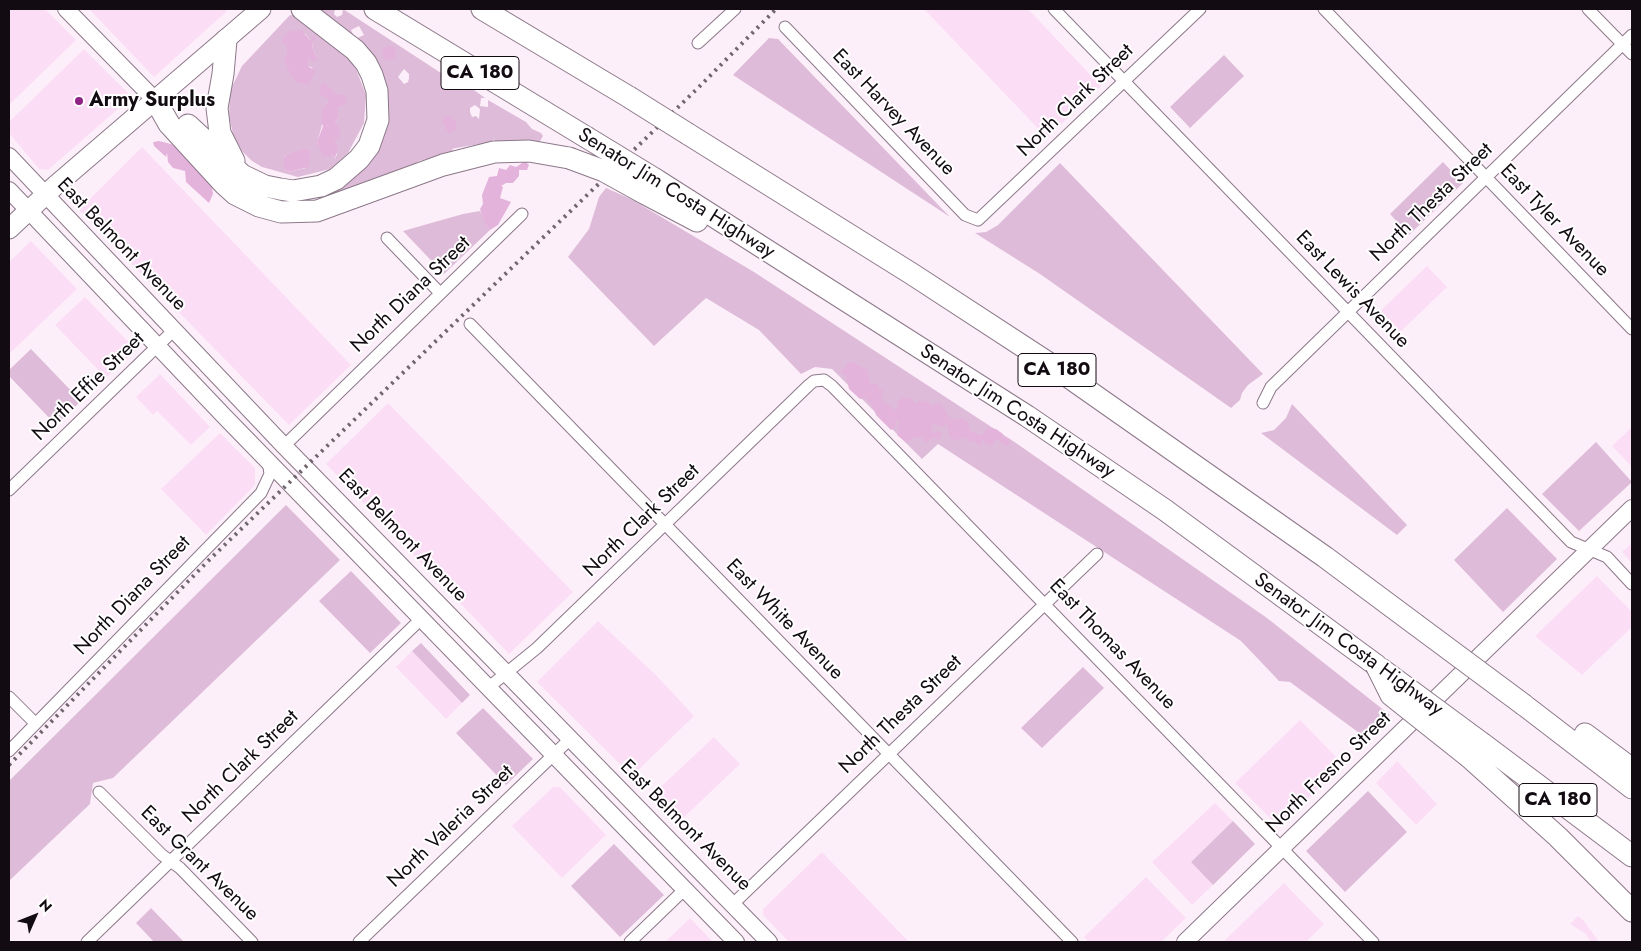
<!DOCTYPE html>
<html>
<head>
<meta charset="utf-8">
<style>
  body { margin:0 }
  #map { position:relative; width:1641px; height:951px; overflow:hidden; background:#fdeffa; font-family:Jost,sans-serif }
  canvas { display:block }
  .frame { position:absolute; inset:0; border:10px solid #120b11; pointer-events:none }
  .north { position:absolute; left:10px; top:891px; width:50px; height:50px; -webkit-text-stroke:4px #fff; paint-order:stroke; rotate:46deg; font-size:14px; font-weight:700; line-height:20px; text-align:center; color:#120b11 }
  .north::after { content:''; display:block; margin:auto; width:18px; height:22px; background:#120b11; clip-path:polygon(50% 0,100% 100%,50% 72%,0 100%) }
</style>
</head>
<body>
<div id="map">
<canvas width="1641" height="951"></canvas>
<div class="frame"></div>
<div class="north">N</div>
</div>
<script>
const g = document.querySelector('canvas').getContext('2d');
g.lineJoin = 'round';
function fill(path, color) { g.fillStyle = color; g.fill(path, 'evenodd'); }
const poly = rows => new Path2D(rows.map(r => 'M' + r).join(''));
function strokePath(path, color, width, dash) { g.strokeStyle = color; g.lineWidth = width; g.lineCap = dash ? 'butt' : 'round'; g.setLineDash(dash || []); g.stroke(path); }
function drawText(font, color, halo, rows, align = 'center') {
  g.font = font + ' Jost,sans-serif'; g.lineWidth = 4; g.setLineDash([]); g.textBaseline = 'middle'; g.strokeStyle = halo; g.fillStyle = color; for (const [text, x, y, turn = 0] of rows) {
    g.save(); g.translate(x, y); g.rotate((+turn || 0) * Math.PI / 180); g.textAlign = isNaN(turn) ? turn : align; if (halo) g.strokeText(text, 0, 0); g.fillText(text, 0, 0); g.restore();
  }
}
fill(poly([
  [9,9,45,9,76,40,9,105],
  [89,9,224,9,227,11,154,77],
  [924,9,1028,9,1101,86,1047,138],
  [84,49,128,93,126,102,48,170,39,169,9,133,9,122],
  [142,147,351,365,289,425,79,210],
  [31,241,77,289,9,354,9,262],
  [1427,266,1447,287,1393,339,1373,318],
  [85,297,136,350,106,378,55,325],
  [160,374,210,427,191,445,157,411,153,415,136,397],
  [388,403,573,592,509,654,326,464],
  [1632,427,1632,467,1612,446],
  [220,433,255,468,255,485,206,535,161,489],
  [1632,543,1632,563,1622,552],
  [1597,576,1632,612,1632,627,1582,675,1535,636],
  [598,621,657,676,694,716,632,776,537,682],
  [412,651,462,703,446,719,396,667],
  [1300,720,1343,764,1282,824,1276,824,1235,783],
  [714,737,740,764,678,823,651,796],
  [1397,761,1437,804,1416,825,1376,783],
  [553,787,560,787,606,835,562,878,512,826],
  [1215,803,1233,821,1191,862,1213,885,1192,905,1152,862],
  [822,852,909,942,789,942,763,915,763,909],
  [1146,877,1186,918,1161,942,1089,942,1084,937],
  [1284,883,1324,924,1306,942,1223,942],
  [1578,916,1584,921,1599,942,1591,942,1586,934,1570,924],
  [690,918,713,942,665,942,685,923]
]), '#fbdef6');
fill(poly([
  [315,9,335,9,334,14,337,17,342,15,343,9,441,73,465,86,466,84,485,98,481,98,480,106,488,107,488,100,526,122,532,129,541,133,543,136,539,143,527,140,501,144,500,141,495,142,494,139,492,142,456,148,452,149,454,152,419,161,412,166,331,195,330,193,388,110,386,98],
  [359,26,364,35,355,39,351,30],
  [404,69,409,74,409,78,408,82,404,84,398,77],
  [475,105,480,109,479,119,476,116,472,117,470,112,470,108],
  [290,15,300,17,345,55,356,69,366,95,364,123,348,153,330,169,298,177,262,167,252,161,242,151,233,134,229,116,230,91,242,66],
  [305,33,310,40,312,41,312,36,312,42,313,50,317,57,308,56,308,66,313,68,291,77,287,47],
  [324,98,347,99,338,107,338,119,335,122,334,140,335,153,337,154,335,159,332,154,317,143,328,103,328,98],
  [302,151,306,168,288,172,284,169,284,158,287,154],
  [769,38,778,39,950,217,733,75],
  [1224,55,1244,76,1190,128,1170,107],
  [1443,162,1463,183,1409,235,1390,214],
  [1060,163,1263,374,1248,385,1242,393,1240,400,1231,408,1040,274,975,233,986,232,998,225],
  [606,188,631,199,754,272,1016,443,1267,618,1390,715,1366,738,1290,682,1279,681,1241,641,938,444,922,459,832,369,815,367,801,374,759,330,706,298,654,346,568,257,589,229,599,197],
  [480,211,490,230,444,274,403,231,463,214],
  [31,349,81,401,56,425,9,376,9,370],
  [1292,404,1407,525,1397,535,1261,433,1274,430,1286,418],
  [1596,442,1632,482,1579,531,1542,494],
  [286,505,340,560,113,778,93,783,90,804,9,881,9,781],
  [1507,508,1557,559,1503,612,1454,560],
  [351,571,401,623,370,653,319,601],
  [421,643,470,695,462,703,412,651],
  [1083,667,1104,688,1042,748,1021,728],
  [483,708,533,759,506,785,456,733],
  [1368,791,1407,832,1345,892,1306,851],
  [1233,821,1255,844,1213,885,1191,862],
  [614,844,664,895,620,937,571,886],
  [151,908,184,942,154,942,136,923]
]), '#debcd9');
fill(poly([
  [302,30,310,40,312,40,312,36,317,38,312,42,313,50,317,57,316,61,312,61,308,56,308,66,315,71,310,82,307,85,296,82,291,77,284,58,287,53,287,47,282,42,284,35,291,31],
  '382 53a7 7 0 1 1 14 0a7 7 0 1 1-14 0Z',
  [324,83,332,89,334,94,346,95,347,99,345,105,338,107,338,119,335,122,340,129,339,137,334,140,338,146,335,159,332,154,329,157,323,156,317,142,323,126,321,122,322,109,328,103,328,99,320,94,320,86],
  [448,115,456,121,456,129,450,134,444,126,442,120],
  [159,141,171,144,179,150,212,186,213,194,209,203,186,182,185,171,173,168,168,162,167,153,166,157,154,146,153,142],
  [305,149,310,151,309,167,288,172,284,169,284,158,287,154],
  [525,161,529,165,527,170,519,170,519,176,513,183,506,183,501,186,503,187,500,198,511,202,498,225,490,230,484,222,480,209,483,204,482,195,489,177,497,176,499,168,506,170,510,165,516,167],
  [853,362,868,370,869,383,879,384,878,388,883,391,881,400,895,410,898,407,897,402,904,397,912,399,916,404,920,400,929,402,931,406,939,403,945,409,948,416,955,420,961,418,968,422,970,431,981,436,988,428,996,429,1003,434,1003,438,1008,438,1011,443,1006,446,997,439,992,445,985,444,985,440,981,441,982,445,977,444,974,440,969,443,966,436,962,439,954,440,950,437,947,424,942,427,933,423,931,428,935,433,939,431,942,434,940,439,937,440,934,437,925,443,921,437,915,437,907,443,897,435,899,420,895,420,896,427,891,430,876,415,873,406,865,398,860,399,849,389,846,376,841,372,842,369,846,368,846,364]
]), '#e4b3dc');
const street = poly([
  [1054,9,1571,542,1607,557,1632,584],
  [1324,9,1632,329],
  [1588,9,1632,54],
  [785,27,965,215,978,220,1200,9],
  [698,43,735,9],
  [387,238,440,293],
  [470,324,1072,942],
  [1263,403,1271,387,1632,35],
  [284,446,522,214],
  [9,490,173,331],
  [489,687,537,648,809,385,814,381,824,380,832,386,1373,942],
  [9,697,35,723],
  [9,751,261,493,270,474,268,460],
  [99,792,162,855,180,868,252,942],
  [733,904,1097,554],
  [87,942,421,619],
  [359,942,570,739],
  [630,942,685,889]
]);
const secondary = poly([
  [66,9,156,101],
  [9,156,284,446,769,942],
  [9,190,224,416,736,942],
  [1185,942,1632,508]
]);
const primary = poly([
  [9,229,56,185,261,9]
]);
const highway = poly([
  [375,9,586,137],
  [482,9,629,97],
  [226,40,223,74,217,108,220,133,234,161],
  [156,101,169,124,224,184,235,194,259,206,281,212,317,211,443,165,494,152,529,151,569,158],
  [188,125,242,175,265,186,280,189,293,191,321,186,336,179,359,159,369,146,378,120,377,91,372,75,366,63,355,50,302,9],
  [688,134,912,274,1050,364,1325,557,1415,624],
  [655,179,1027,416,1165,510,1376,665],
  [642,192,697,221],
  [1524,705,1632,788],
  [1585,734,1632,769],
  [1483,744,1632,856],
  [1469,757,1558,837,1632,911]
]);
strokePath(street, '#8c7889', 13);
strokePath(secondary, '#8c7889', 18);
strokePath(primary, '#8c7889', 21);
strokePath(highway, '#8c7889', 23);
strokePath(street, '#fff', 11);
strokePath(secondary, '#fff', 16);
strokePath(primary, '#fff', 19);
strokePath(highway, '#fff', 21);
strokePath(poly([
  [9,765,208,561,699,87,776,9]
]), '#70666f', 4, [2.5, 5]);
const highwayBridge = poly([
  [629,97,688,134],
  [586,137,655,179],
  [569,158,604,171,642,192],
  [1415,624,1524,705],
  [1376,665,1391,695,1469,757],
  [1380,668,1483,744]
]);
strokePath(highwayBridge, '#8c7889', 23, []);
strokePath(highwayBridge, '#fff', 21);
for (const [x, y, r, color] of [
  [79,101,5,"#8f2386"]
]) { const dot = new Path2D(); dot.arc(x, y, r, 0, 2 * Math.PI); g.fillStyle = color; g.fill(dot); strokePath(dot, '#fff', 2); }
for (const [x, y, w] of [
  [480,73,78],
  [1057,370,78],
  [1558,800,78]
]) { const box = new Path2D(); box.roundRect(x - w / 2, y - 16.5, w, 33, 4); g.fillStyle = '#fff'; g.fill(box); strokePath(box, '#120b11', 1); }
drawText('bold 19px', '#120b11', null, [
  ["CA 180",480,73],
  ["CA 180",1057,370],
  ["CA 180",1558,800]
]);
drawText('bold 20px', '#120b11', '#fff', [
  ["Army Surplus",89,101]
], 'left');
drawText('20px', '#120b11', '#fff', [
  ["North Clark Street",1076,101,-44],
  ["East Harvey Avenue",893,113,46],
  ["Senator Jim Costa Highway",676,194,32],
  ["North Thesta Street",1432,203,-44],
  ["East Tyler Avenue",1554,221,46],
  ["East Belmont Avenue",121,245,46],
  ["East Lewis Avenue",1352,290,46],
  ["North Diana Street",411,295,-44],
  ["North Effie Street",89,387,-44],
  ["Senator Jim Costa Highway",1017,412,33],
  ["North Clark Street",642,521,-44],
  ["East Belmont Avenue",402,536,46],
  ["North Diana Street",133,596,-46],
  ["East White Avenue",784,620,46],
  ["East Thomas Avenue",1112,645,46],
  ["Senator Jim Costa Highway",1348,645,36],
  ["North Thesta Street",901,715,-44],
  ["North Clark Street",241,767,-44],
  ["North Fresno Street",1329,773,-44],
  ["East Belmont Avenue",685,826,45],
  ["North Valeria Street",451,827,-44],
  ["East Grant Avenue",199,864,44]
]);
</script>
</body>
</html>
